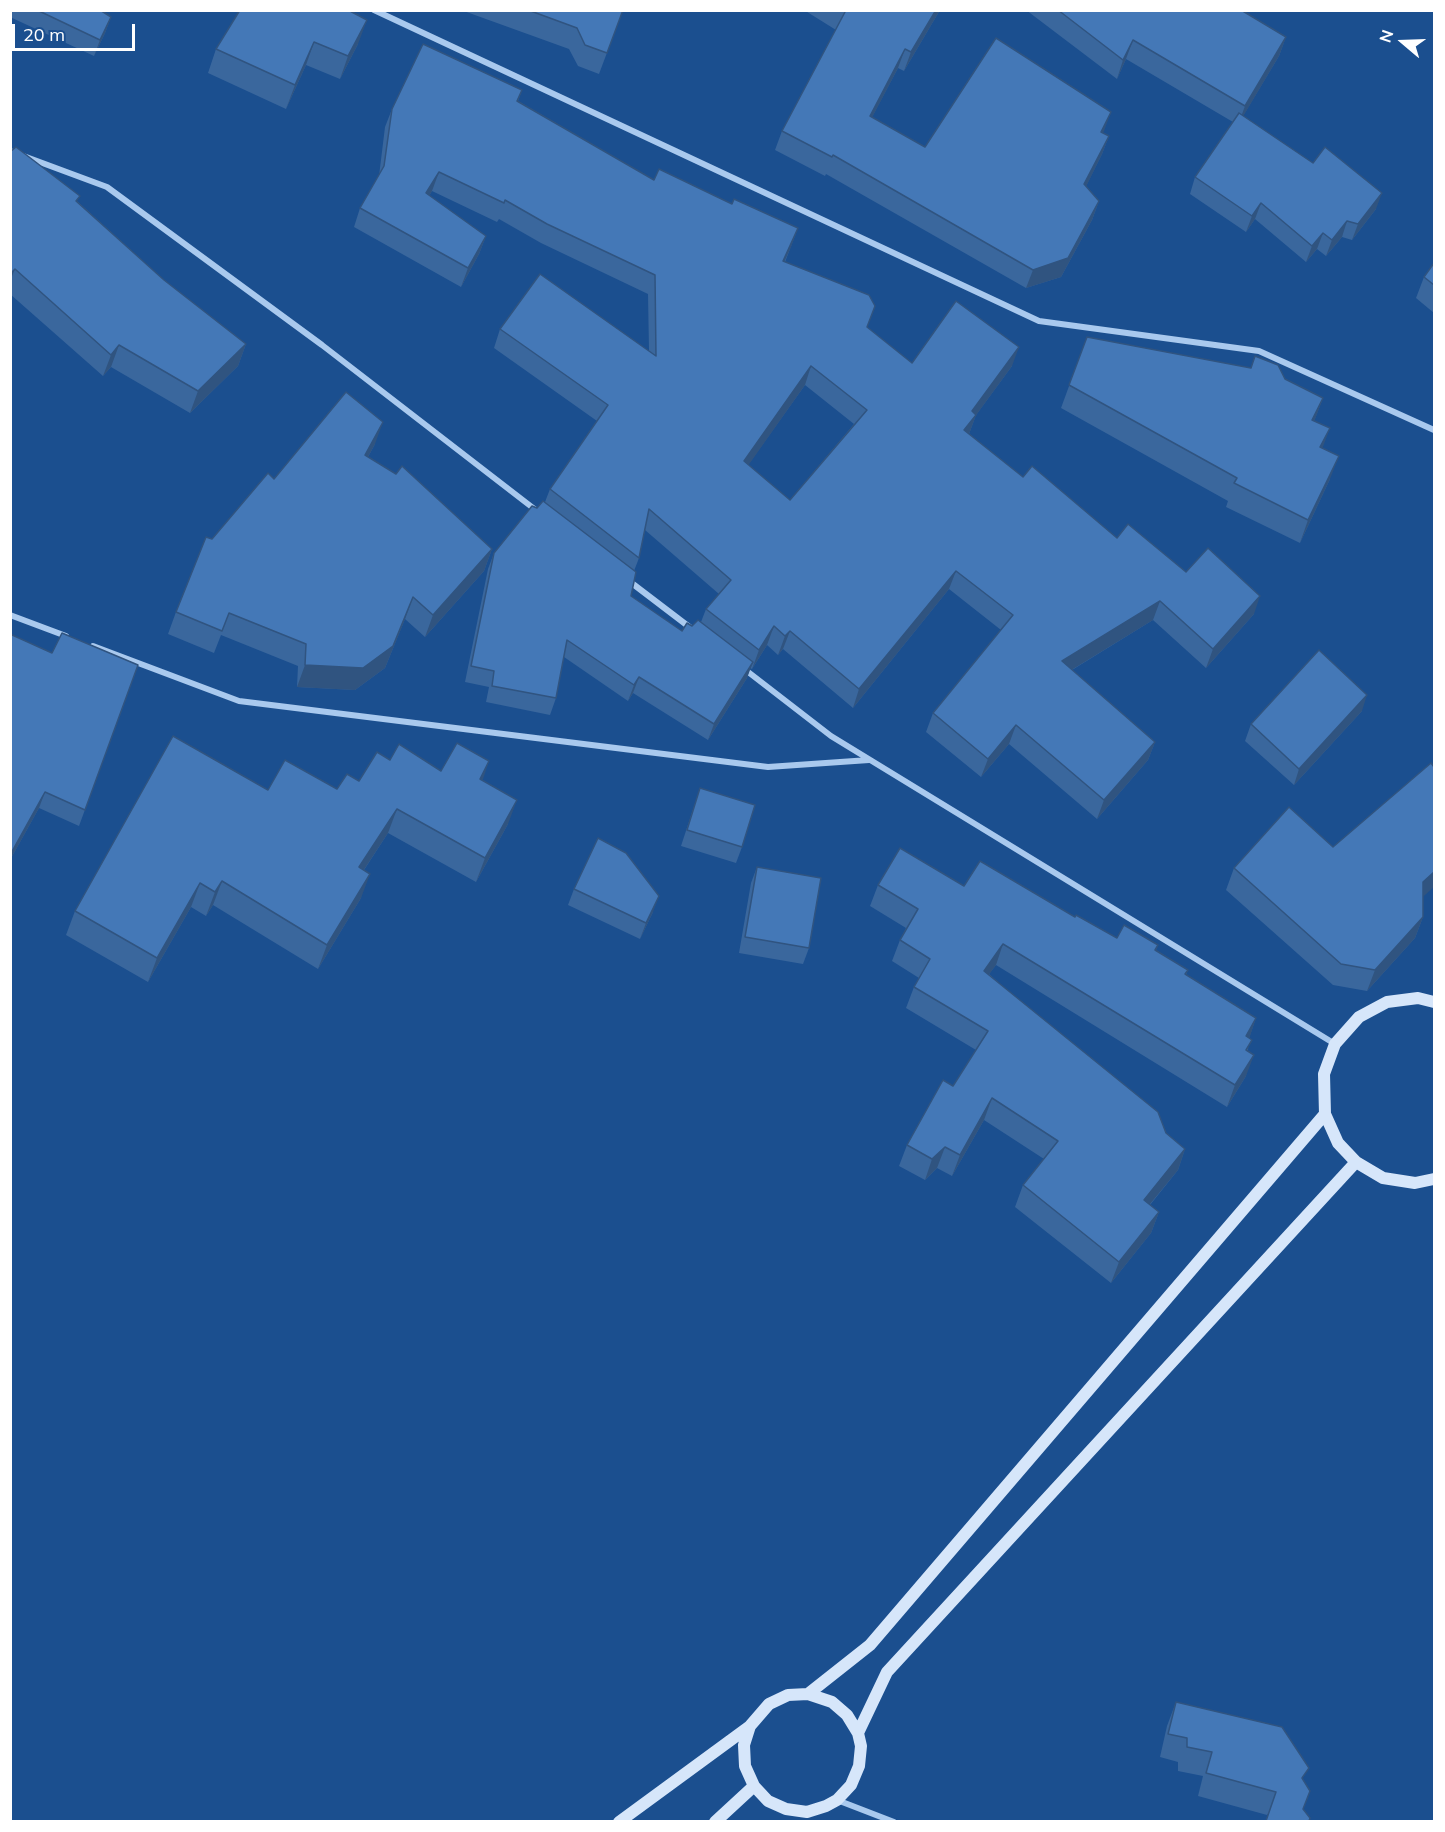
<!DOCTYPE html>
<html>
<head>
<meta charset="utf-8">
<style>
  body { margin:0 }
  #map { position:relative; width:1445px; height:1832px; overflow:hidden; background:#1b4f8f; font-family:Mulish,sans-serif }
  canvas { display:block }
  .frame { position:absolute; inset:0; border:12px solid #fff; pointer-events:none }
  .north { position:absolute; left:1373px; top:12px; width:60px; height:60px; -webkit-text-stroke:4px #1b4f8f; paint-order:stroke; rotate:289deg; font-size:16px; font-weight:700; line-height:24px; text-align:center; color:#fff }
  .north::after { content:''; display:block; margin:auto; width:21px; height:27px; background:#fff; clip-path:polygon(50% 0,100% 100%,50% 72%,0 100%) }
  .scale { position:absolute; left:12px; top:24px; width:123px; height:27px; box-sizing:border-box; border:3px solid #fff; border-top:0; padding-left:8px; font-size:18px; line-height:21px; white-space:nowrap; color:#fff; -webkit-text-stroke:4px #1b4f8f; paint-order:stroke }
</style>
</head>
<body>
<div id="map">
<canvas width="1445" height="1832"></canvas>
<div class="frame"></div>
<div class="north">N</div>
<div class="scale">20 m</div>
</div>
<script>
const g = document.querySelector('canvas').getContext('2d');
g.lineJoin = 'round';
const poly = rows => new Path2D(rows.map(r => 'M' + r).join(''));
function strokePath(path, color, width, dash) { g.strokeStyle = color; g.lineWidth = width; g.lineCap = dash ? 'butt' : 'round'; g.setLineDash(dash || []); g.stroke(path); }
function fill(path, color) { g.fillStyle = color; g.fill(path, 'evenodd'); }
strokePath(poly([
  [374,10,1039,321,1259,351,1434,430],
  [10,151,107,187,322,345,537,511],
  [629,581,692,629],
  [10,615,66,636],
  [93,646,239,701,768,767,869,760],
  [743,668,831,736,1335,1044],
  [837,1800,894,1822]
]), '#a9c9ee', 6);
strokePath(poly([
  [1434,1002,1418,998,1387,1002,1359,1017,1335,1044,1324,1074,1325,1114,1338,1143,1356,1162,1383,1178,1415,1183,1434,1179],
  [808,1694,870,1645,1325,1114],
  [858,1733,887,1672,1356,1162],
  [619,1822,750,1726,769,1704,788,1695,808,1694,832,1702,847,1715,858,1733,861,1746,859,1766,851,1785,837,1800,826,1806,807,1812,786,1809,768,1801,754,1786,745,1766,744,1745,750,1726],
  [715,1822,754,1786]
]), '#d6e6fa', 12);
fill(poly([
  [10,10,100,10,111,17,105,33,94,56,10,17],
  [240,10,358,44,340,79,306,65,286,109,208,73,216,49],
  [461,10,623,10,599,74,578,66,569,49],
  [804,10,940,10,904,71,898,68,872,117,925,147,1103,133,1109,136,1102,154,1086,186,1099,201,1092,220,1061,277,1026,288,826,174,825,176,775,150,782,131,836,30],
  [1026,10,1241,10,1286,37,1279,56,1243,116,1376,209,1352,240,1342,237,1326,256,1317,249,1306,262,1255,219,1246,232,1190,194,1195,177,1233,122,1126,59,1117,79],
  [522,90,518,101,654,180,732,204,798,228,785,262,912,363,1012,366,976,415,969,434,1023,477,1117,538,1186,572,1254,614,1206,668,1153,620,1072,670,1155,742,1148,760,1097,819,1009,744,981,777,926,732,933,713,1001,630,949,589,853,708,783,649,778,655,767,645,752,669,750,668,747,678,708,740,633,693,628,701,564,657,556,698,550,715,486,702,489,687,465,682,488,569,494,553,537,508,545,502,550,489,597,421,494,348,500,329,649,351,648,294,541,243,499,219,497,222,432,191,429,196,486,236,479,254,461,287,354,227,360,208,379,176,385,127,392,109],
  [805,385,854,424,790,500,748,465],
  [645,530,719,594,706,609,701,622,682,631,631,596,634,571,639,558],
  [10,152,78,202,164,280,246,344,238,366,190,413,111,367,103,376,10,294],
  [1434,263,1434,313,1416,298,1424,277],
  [1087,337,1285,379,1323,398,1314,421,1330,479,1300,543,1226,507,1228,501,1061,408],
  [375,444,368,457,492,549,484,571,425,637,405,619,385,668,355,690,297,687,298,666,221,635,214,653,168,634,176,612,212,539,274,479],
  [10,634,52,653,138,665,79,826,39,808,10,860],
  [1362,711,1294,785,1245,741,1251,724],
  [390,760,482,781,508,824,476,882,388,833,364,870,361,898,318,969,213,905,206,916,191,907,148,982,66,935,75,911,268,790,337,789,359,781],
  [700,788,742,847,736,863,681,846],
  [1333,847,1423,897,1423,917,1415,938,1367,991,1333,985,1226,890,1234,868],
  [757,867,809,948,803,964,739,953,751,883],
  [878,885,964,886,1075,917,1117,938,1158,945,1156,950,1188,970,1186,975,1256,1018,1249,1038,1246,1076,1227,1107,996,965,989,974,1166,1133,1185,1149,1178,1170,1150,1205,1159,1212,1151,1233,1111,1283,1015,1207,1023,1185,1044,1159,984,1120,952,1176,937,1168,925,1180,899,1166,907,1145,953,1086,976,1050,906,1008,914,987,919,978,892,961,900,940,906,928,870,906],
  [574,889,653,912,640,939,568,905],
  [1176,1702,1309,1768,1267,1815,1198,1796,1203,1776,1178,1771,1178,1762,1160,1757,1167,1726]
]), '#3a679d');
fill(poly([
  [936,10,940,10,904,71,911,52],
  [111,17,105,33,94,56,100,40],
  [367,20,358,44,340,79,348,56],
  [1286,37,1279,56,1238,125,1245,106],
  [1133,40,1126,59,1117,79,1123,60],
  [314,42,306,65,286,109,295,85],
  [905,49,898,68,863,135,870,116],
  [1111,112,1104,131,1094,150,1101,132],
  [1109,136,1102,154,1078,203,1084,184],
  [439,172,432,191,420,212,426,193],
  [1382,193,1376,209,1352,240,1358,224],
  [1099,201,1092,220,1061,277,1026,288,1033,270],
  [1261,203,1255,219,1246,232,1252,216],
  [1347,221,1342,237,1326,256,1332,240],
  [798,228,791,247,776,280,783,261],
  [1323,233,1317,249,1306,262,1312,246],
  [486,236,479,254,461,287,468,268],
  [15,269,10,281,10,274],
  [246,344,238,366,190,413,198,391],
  [119,345,111,367,103,376,111,355],
  [1019,347,1012,366,974,418,976,415,969,434,957,449,972,411],
  [811,366,805,385,738,480,744,461],
  [1323,398,1314,422,1312,420],
  [383,422,375,444,357,477,365,455],
  [1330,428,1321,452,1320,447],
  [1339,456,1330,479,1300,543,1308,520],
  [492,549,484,571,425,637,433,615],
  [956,571,949,589,853,708,859,689],
  [1260,596,1254,614,1206,668,1213,649],
  [413,597,405,619,385,668,355,690,297,687,305,665],
  [1160,601,1153,620,1055,680,1062,661],
  [774,626,767,645,752,669,759,650],
  [790,631,783,649,778,655,785,636],
  [753,662,747,678,708,740,714,724],
  [639,677,633,693,628,701,634,685],
  [1367,695,1362,711,1294,785,1299,769],
  [1016,725,1009,744,981,777,988,759],
  [1155,742,1148,760,1097,819,1104,800],
  [489,761,481,785,480,779],
  [45,792,39,808,10,860,10,855],
  [517,800,508,824,476,882,485,858],
  [397,809,388,833,350,891,359,867],
  [1434,872,1434,887,1416,903,1423,882],
  [370,874,361,898,318,969,327,945],
  [222,881,213,905,206,916,215,892],
  [200,883,191,907,148,982,157,958],
  [659,896,653,912,640,939,646,923],
  [1423,917,1415,938,1367,991,1375,970],
  [1003,944,996,965,976,992,984,971],
  [1256,1018,1249,1039,1246,1036],
  [1254,1055,1246,1076,1227,1107,1235,1085],
  [992,1098,984,1120,952,1176,960,1155],
  [945,1147,937,1168,925,1180,932,1159],
  [1185,1149,1178,1170,1136,1221,1144,1200],
  [1159,1212,1151,1233,1111,1283,1119,1262]
]), '#305480');
const building = poly([
  [37,10,100,10,111,17,100,40,37,10],
  [240,10,348,10,367,20,348,56,314,42,295,85,216,49,240,10],
  [528,10,623,10,607,53,585,45,577,28,528,10],
  [842,10,936,10,911,52,905,49,870,116,925,147,996,38,1111,112,1101,132,1109,136,1084,184,1099,201,1068,258,1033,270,833,155,832,157,782,131,845,12,842,10],
  [1058,10,1241,10,1286,37,1245,106,1133,40,1123,60,1058,10],
  [423,44,522,90,517,101,654,180,659,169,732,204,734,199,798,228,783,261,869,295,875,306,867,327,912,363,956,301,1019,347,972,411,976,415,964,430,1023,477,1032,466,1117,538,1128,524,1186,572,1208,548,1260,596,1213,649,1160,601,1062,661,1155,742,1104,800,1016,725,988,759,933,713,1013,615,956,571,859,689,790,631,785,636,774,626,759,650,706,609,731,580,649,509,639,558,550,489,608,405,500,329,540,274,656,356,655,275,547,224,505,200,504,203,439,172,426,193,486,236,468,268,360,208,384,166,392,109,423,44],
  [811,366,867,410,790,500,744,461,811,366],
  [1239,113,1313,163,1325,147,1382,193,1358,224,1347,221,1332,240,1323,233,1312,246,1261,203,1252,216,1195,177,1239,113],
  [16,147,80,196,76,201,164,280,246,344,198,391,119,345,111,355,15,269,10,274,10,152,16,147],
  [1434,263,1434,285,1424,277,1434,263],
  [1087,337,1251,368,1255,356,1278,365,1285,379,1323,398,1312,420,1330,428,1320,447,1339,456,1308,520,1234,483,1237,478,1069,385,1087,337],
  [346,392,383,422,365,455,396,474,402,466,492,549,433,615,413,597,393,646,363,668,305,665,306,644,229,613,222,631,176,612,206,537,212,539,268,473,274,479,346,392],
  [543,501,636,572,631,596,682,631,687,623,692,626,698,620,753,662,714,724,639,677,634,685,567,640,556,698,492,686,494,671,471,666,494,553,532,506,537,508,543,501],
  [62,633,138,665,85,810,45,792,10,855,10,634,52,653,62,633],
  [1319,650,1367,695,1299,769,1251,724,1319,650],
  [173,736,268,790,285,760,337,789,347,774,359,781,377,752,390,760,399,744,441,771,457,743,489,761,480,779,517,800,485,858,397,809,359,867,370,874,327,945,222,881,215,892,200,883,157,958,75,911,173,736],
  [1431,763,1434,767,1434,872,1423,882,1423,917,1375,970,1341,964,1234,868,1289,807,1333,847,1431,763],
  [700,788,755,805,742,847,687,830,700,788],
  [598,838,626,853,659,896,646,923,574,889,598,838],
  [900,848,964,886,980,861,1075,917,1076,915,1117,938,1124,925,1158,945,1155,950,1188,970,1185,974,1256,1018,1246,1036,1252,1040,1246,1050,1254,1055,1235,1085,1003,944,984,971,1158,1112,1166,1133,1185,1149,1144,1200,1159,1212,1119,1262,1023,1185,1058,1141,992,1098,960,1155,945,1147,932,1159,907,1145,943,1080,953,1086,988,1031,914,987,930,959,900,940,918,909,878,885,900,848],
  [757,867,821,878,809,948,745,937,757,867],
  [1176,1702,1282,1727,1309,1768,1302,1778,1310,1791,1303,1809,1310,1818,1309,1821,1266,1821,1276,1792,1206,1773,1212,1752,1187,1747,1187,1738,1168,1734,1176,1702]
]);
fill(building, '#4478b7');
strokePath(building, '#305480', 1.5);
</script>
</body>
</html>
